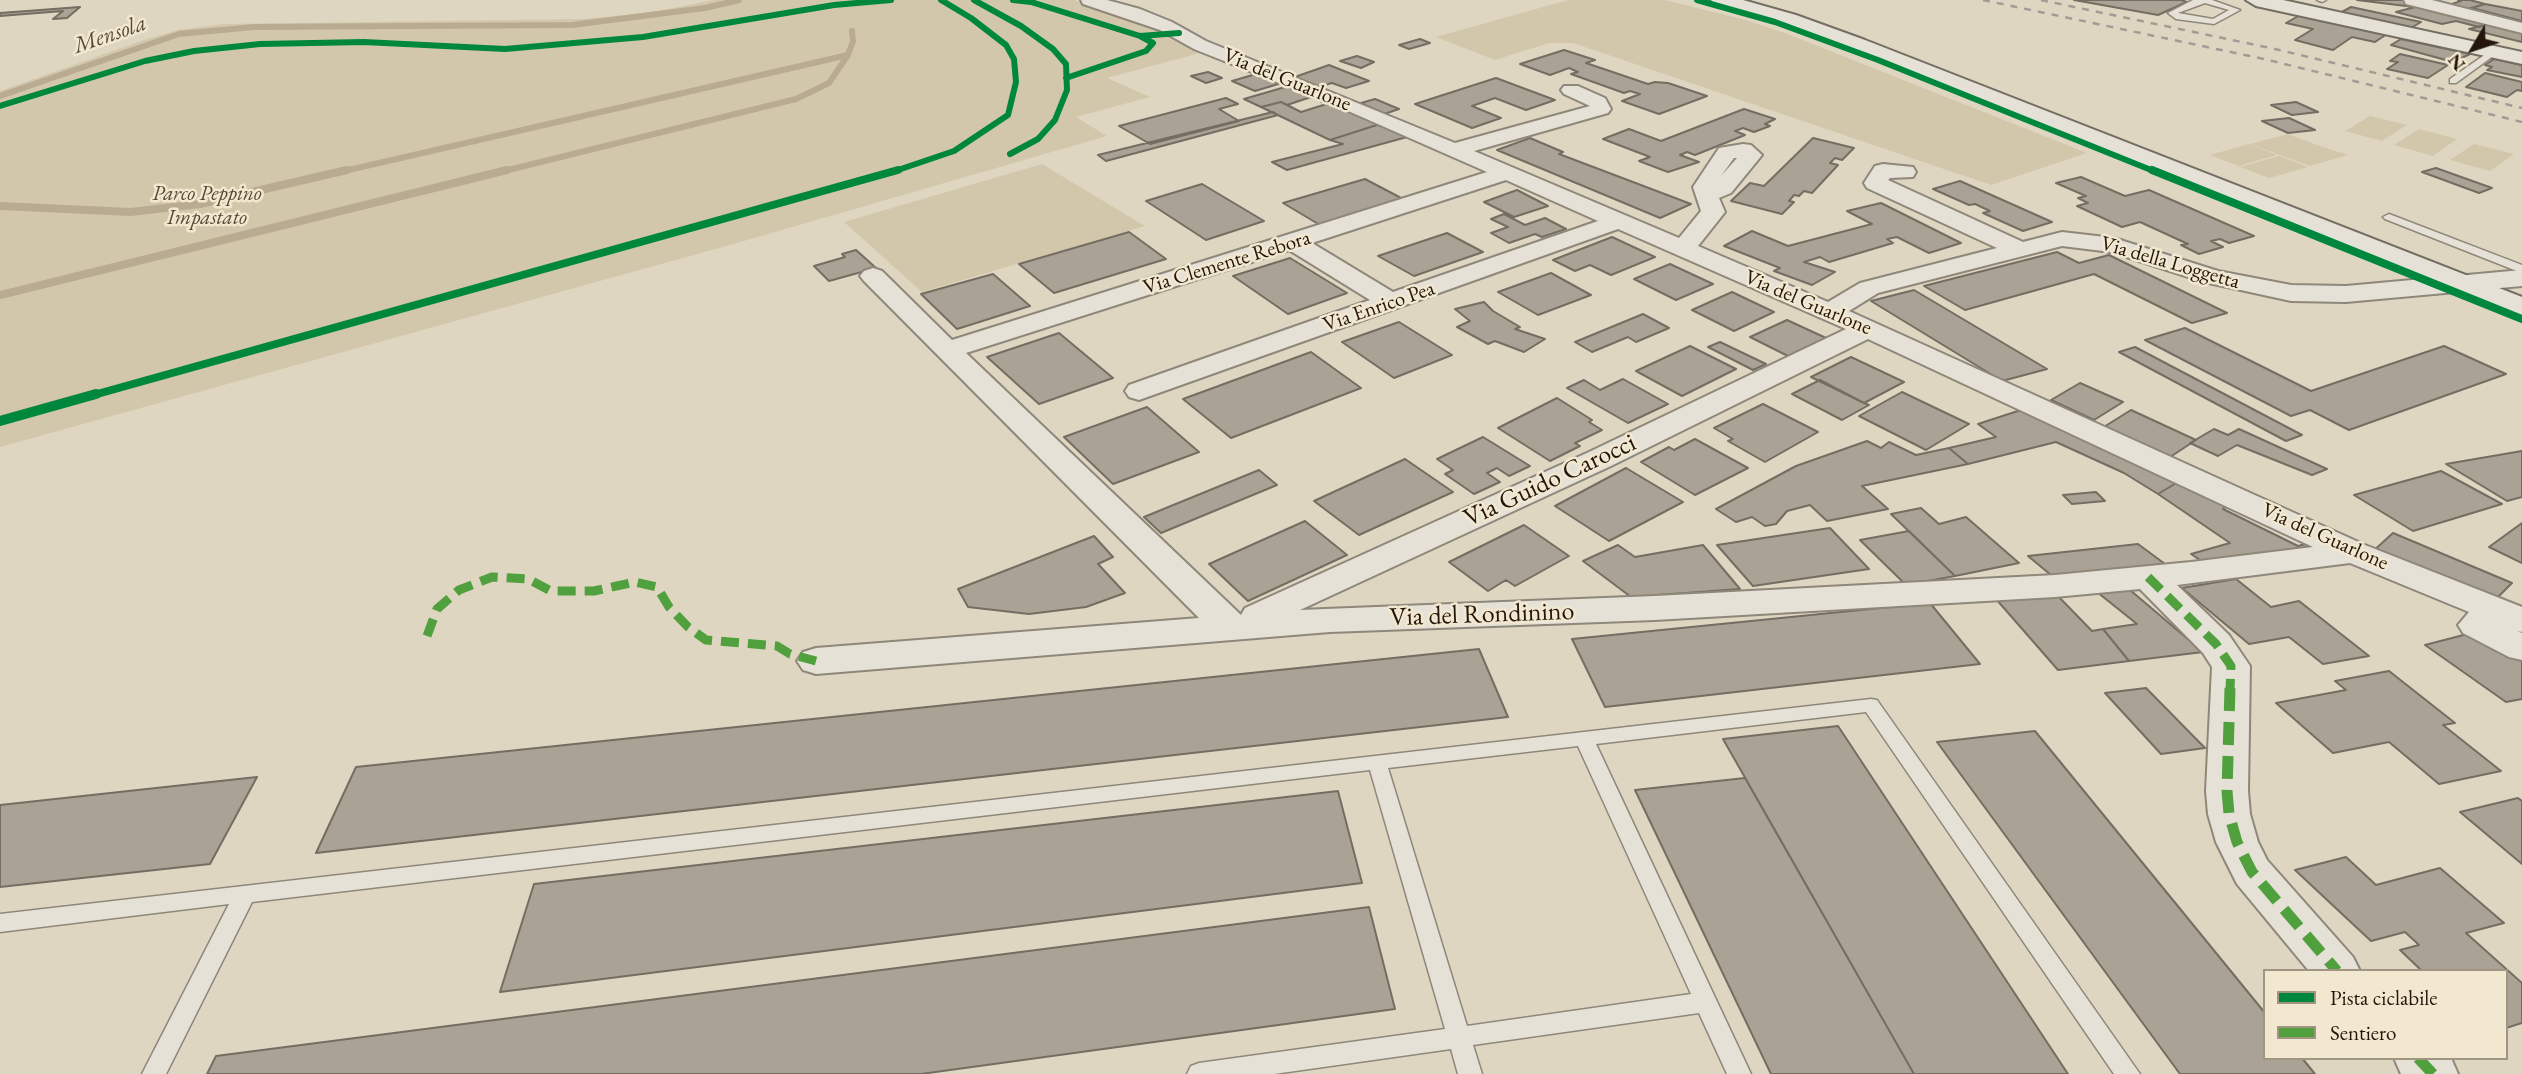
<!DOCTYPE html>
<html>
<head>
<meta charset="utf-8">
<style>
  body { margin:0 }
  #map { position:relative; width:2522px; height:1074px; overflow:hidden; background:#dfd6c2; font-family:"EB Garamond",serif }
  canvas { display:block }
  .legend { position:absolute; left:2263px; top:969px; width:245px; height:91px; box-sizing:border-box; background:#f2e8d0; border:2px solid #a09482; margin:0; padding:9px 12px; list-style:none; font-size:21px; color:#24160c }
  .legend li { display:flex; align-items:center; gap:14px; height:35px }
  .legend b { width:35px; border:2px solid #a09482 }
  .north { position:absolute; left:2438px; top:14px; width:70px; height:70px; -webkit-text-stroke:5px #f2e8d0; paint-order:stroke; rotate:231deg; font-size:19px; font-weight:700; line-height:28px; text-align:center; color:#24160c }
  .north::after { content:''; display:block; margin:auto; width:24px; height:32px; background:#24160c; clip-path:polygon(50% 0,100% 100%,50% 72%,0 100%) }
</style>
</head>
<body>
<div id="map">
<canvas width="2522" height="1074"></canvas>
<ul class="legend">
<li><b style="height:9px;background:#00873e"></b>Pista ciclabile</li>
<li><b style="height:9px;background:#50a13e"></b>Sentiero</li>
</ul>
<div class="north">N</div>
</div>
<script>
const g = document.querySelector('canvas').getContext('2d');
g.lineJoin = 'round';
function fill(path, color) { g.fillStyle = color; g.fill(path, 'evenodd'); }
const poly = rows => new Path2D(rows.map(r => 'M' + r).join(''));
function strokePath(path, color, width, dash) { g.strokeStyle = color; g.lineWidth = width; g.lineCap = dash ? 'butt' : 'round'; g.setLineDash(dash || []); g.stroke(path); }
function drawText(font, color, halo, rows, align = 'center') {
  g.font = font + ' "EB Garamond",serif'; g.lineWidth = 5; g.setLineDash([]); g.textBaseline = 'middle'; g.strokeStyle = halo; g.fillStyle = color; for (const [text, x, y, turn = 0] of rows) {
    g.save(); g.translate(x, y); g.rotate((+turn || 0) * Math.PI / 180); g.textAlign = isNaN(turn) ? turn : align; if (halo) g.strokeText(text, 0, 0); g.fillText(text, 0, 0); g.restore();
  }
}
fill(poly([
  [714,0,1074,0,1179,33,1200,53,1107,78,1150,97,1076,117,1107,136,737,243,0,447,0,91,144,40,178,30,224,24,584,19,652,12],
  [1568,0,1665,0,1746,20,1785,33,2087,153,1991,185,1573,43,1549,43,1495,60,1436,37],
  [2370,116,2407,125,2382,141,2345,131],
  [2419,129,2457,139,2433,156,2394,145],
  [2288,134,2317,145,2348,155,2310,166,2250,144],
  [2249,144,2277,155,2239,166,2210,155],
  [2474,144,2514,154,2490,171,2450,160],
  [2279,156,2308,167,2269,178,2240,167],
  [1042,164,1145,226,922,292,844,222]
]), '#d3c7ab');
strokePath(poly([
  [0,96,179,34,254,27,572,25,705,8,739,0],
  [340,172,848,55],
  [500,172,796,99,829,83,848,55,853,41,852,31]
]), '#b8ab91', 6);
strokePath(poly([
  [0,206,131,212,200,204,347,170],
  [0,295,507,170]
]), '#b8ab91', 8);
const building = poly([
  [2074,0,2181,0,2187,2,2158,15,2074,0],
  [2357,0,2404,0,2423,5,2414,7,2357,0],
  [2458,0,2470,0,2485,4,2468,9,2449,5,2461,1,2458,0],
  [2485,4,2522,11,2522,21,2472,8,2485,4],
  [2423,5,2493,23,2479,27,2456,21,2442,24,2396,12,2423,5],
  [80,7,67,18,53,19,63,11,0,16,0,13,80,7],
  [2351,7,2421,22,2411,28,2340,13,2351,7],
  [2300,15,2387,34,2375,42,2352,37,2333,50,2295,40,2313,29,2286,23,2300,15],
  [2489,24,2522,32,2522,42,2469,29,2489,24],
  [1420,39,1430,43,1409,49,1399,45,1420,39],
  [2401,39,2470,54,2453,62,2391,45,2401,39],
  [1564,50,1595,60,1586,63,1648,84,1655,82,1668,83,1707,96,1659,114,1622,101,1640,94,1630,91,1624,93,1571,74,1578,72,1569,68,1550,75,1520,64,1564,50],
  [2400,54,2448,65,2428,78,2387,69,2398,62,2390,61,2400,54],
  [1357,56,1374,62,1361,68,1340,61,1357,56],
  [2494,59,2522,65,2522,77,2487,70,2492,67,2485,65,2494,59],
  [1329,65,1369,81,1346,88,1332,83,1314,88,1292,78,1329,65],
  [1208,72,1222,78,1206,83,1191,76,1208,72],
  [1263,72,1285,82,1255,91,1232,81,1263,72],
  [2485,73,2522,82,2522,91,2517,90,2507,97,2466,87,2485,73],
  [1496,78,1555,100,1526,110,1495,98,1472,106,1501,118,1472,128,1415,104,1496,78],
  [1292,85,1333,102,1327,104,1311,97,1287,105,1281,102,1261,107,1244,99,1292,85],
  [1226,98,1238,104,1219,109,1239,121,1150,144,1119,126,1226,98],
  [1375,99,1399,109,1384,114,1361,103,1375,99],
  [1281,102,1301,112,1333,102,1380,124,1330,140,1261,107,1281,102],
  [2296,102,2318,112,2292,115,2271,105,2296,102],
  [1744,109,1775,119,1765,124,1770,126,1754,132,1743,128,1735,131,1745,135,1695,155,1687,152,1680,155,1699,162,1668,172,1639,161,1650,157,1603,139,1629,129,1661,141,1744,109],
  [1273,112,1278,115,1106,161,1098,155,1273,112],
  [2289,118,2315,130,2288,133,2262,121,2289,118],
  [1380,124,1407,137,1287,170,1272,162,1343,144,1330,140,1380,124],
  [1530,138,1563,152,1559,154,1691,204,1660,218,1497,150,1530,138],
  [1813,138,1854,148,1842,160,1835,158,1830,163,1838,165,1812,193,1804,191,1799,196,1794,195,1789,201,1794,202,1782,214,1731,201,1750,183,1764,186,1813,138],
  [2436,168,2492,188,2479,193,2422,172,2436,168],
  [2081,177,2125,196,2149,190,2254,236,2229,243,2220,239,2211,241,2223,247,2199,254,2181,245,2188,244,2140,222,2122,227,2077,206,2088,203,2078,198,2086,196,2056,183,2081,177],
  [1365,179,1403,199,1320,225,1283,203,1365,179],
  [1960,181,2052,222,2023,231,1983,213,1990,211,1975,204,1969,205,1933,189,1960,181],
  [1202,184,1264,221,1206,240,1146,201,1202,184],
  [1517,190,1548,206,1514,217,1484,202,1517,190],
  [1881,203,1961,243,1929,253,1897,237,1887,239,1893,243,1829,262,1820,257,1804,262,1835,272,1812,285,1774,271,1780,268,1724,246,1752,231,1788,246,1872,224,1847,211,1881,203],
  [1504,214,1525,225,1545,218,1566,229,1542,237,1535,234,1509,243,1491,233,1508,227,1491,219,1504,214],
  [1129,232,1166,259,1054,293,1019,264,1129,232],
  [1447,233,1483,252,1414,276,1378,256,1447,233],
  [1612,237,1655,257,1611,275,1590,265,1575,271,1553,260,1612,237],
  [856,250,876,268,829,281,814,266,845,257,842,254,856,250],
  [2057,252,2079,263,2109,255,2227,313,2192,323,2094,274,1965,310,1924,286,2057,252],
  [1290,258,1347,293,1288,314,1233,276,1290,258],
  [1670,264,1713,284,1676,300,1634,279,1670,264],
  [1551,273,1591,295,1538,315,1498,292,1551,273],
  [993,274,1030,306,957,329,921,294,993,274],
  [1914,290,2047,369,2002,381,1871,301,1914,290],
  [1732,292,1774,312,1734,331,1692,310,1732,292],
  [1484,302,1493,311,1520,327,1515,329,1545,339,1524,352,1495,341,1488,344,1457,327,1470,321,1455,309,1484,302],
  [1643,314,1669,328,1636,342,1628,337,1592,352,1575,342,1643,314],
  [1787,320,1826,338,1788,356,1750,337,1787,320],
  [1399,322,1452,355,1394,378,1342,342,1399,322],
  [2185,328,2311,391,2444,346,2506,374,2349,430,2310,410,2291,416,2145,340,2185,328],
  [1059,333,1113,378,1039,404,987,357,1059,333],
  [1720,342,1766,364,1753,370,1708,347,1720,342],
  [1690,346,1736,369,1682,396,1636,371,1690,346],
  [2135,347,2302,435,2286,441,2119,352,2135,347],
  [1311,352,1361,388,1231,438,1183,399,1311,352],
  [1851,357,1904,382,1864,403,1811,377,1851,357],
  [1623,379,1668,404,1628,423,1567,388,1584,380,1600,390,1623,379],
  [1820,380,1864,403,1869,405,1842,420,1792,394,1820,380],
  [2080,383,2123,402,2094,420,2051,400,2080,383],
  [1902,392,1969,424,1926,450,1859,416,1902,392],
  [1557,398,1592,420,1589,422,1602,430,1575,443,1580,446,1550,461,1498,428,1557,398],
  [1763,404,1818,432,1765,462,1728,441,1733,439,1714,428,1763,404],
  [1147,407,1199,452,1113,484,1064,437,1147,407],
  [2027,408,2183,479,2158,494,2124,473,2056,442,1968,464,1949,448,1996,437,1978,424,2027,408],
  [2131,410,2196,440,2164,461,2099,430,2131,410],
  [2214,429,2228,435,2239,429,2327,469,2312,475,2237,445,2218,456,2190,443,2214,429],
  [1483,437,1530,466,1509,476,1497,468,1487,473,1500,482,1474,494,1445,474,1453,470,1437,459,1483,437],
  [1695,439,1748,468,1695,495,1641,462,1669,447,1674,450,1695,439],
  [1867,441,1881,448,1889,442,1916,455,1949,448,1968,464,1862,486,1888,509,1827,521,1810,505,1787,511,1776,524,1765,526,1752,517,1736,522,1716,509,1796,466,1867,441],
  [2522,451,2522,497,2507,501,2446,464,2522,451],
  [1405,459,1453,492,1359,535,1314,501,1405,459],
  [1626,468,1683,502,1609,541,1555,506,1626,468],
  [1259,470,1277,485,1161,533,1144,517,1259,470],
  [2441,471,2502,504,2413,531,2354,495,2441,471],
  [2183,479,2231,502,2223,509,2298,546,2313,542,2324,547,2209,566,2191,554,2230,543,2158,494,2183,479],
  [2096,492,2105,501,2072,504,2063,495,2096,492],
  [1921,508,1939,524,1966,517,2019,563,1955,576,1891,514,1921,508],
  [1305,521,1347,555,1248,601,1209,564,1305,521],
  [2522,523,2522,563,2489,547,2522,523],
  [1524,525,1569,556,1515,586,1506,580,1488,591,1449,562,1524,525],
  [1830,528,1869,569,1753,586,1717,545,1830,528],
  [1909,531,1955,576,1906,585,1860,540,1909,531],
  [2393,533,2512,583,2494,601,2371,553,2393,533],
  [1094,536,1113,557,1098,564,1125,593,1086,607,1029,614,968,607,958,589,1094,536],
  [2138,544,2165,564,2051,575,2028,556,2138,544],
  [1618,545,1635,557,1703,545,1740,589,1631,597,1583,561,1618,545],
  [2236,579,2271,607,2299,601,2369,656,2323,664,2289,637,2249,644,2182,588,2236,579],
  [2123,584,2203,652,2129,661,2103,629,2137,624,2092,588,2123,584],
  [2055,593,2092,631,2103,629,2129,661,2058,670,1996,599,2055,593],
  [1930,603,1980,664,1605,707,1572,639,1930,603],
  [2479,631,2522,660,2522,699,2506,702,2425,645,2479,631],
  [1479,649,1508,717,316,853,356,767,1479,649],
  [2389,671,2455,723,2443,725,2501,771,2439,784,2389,742,2333,753,2276,703,2346,690,2335,681,2389,671],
  [2146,688,2205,748,2161,754,2105,693,2146,688],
  [1838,726,2068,1074,1914,1074,1723,739,1838,726],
  [2035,731,2265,1013,2265,1058,2302,1058,2315,1074,2180,1074,1937,742,2035,731],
  [257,777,210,864,0,887,0,805,257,777],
  [1745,778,1914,1074,1771,1074,1635,790,1745,778],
  [1338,791,1362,883,500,992,534,884,1338,791],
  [2518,798,2522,801,2522,864,2460,812,2518,798],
  [2346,857,2376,885,2440,868,2504,923,2466,933,2522,983,2522,1023,2506,1028,2506,971,2422,971,2400,950,2419,945,2405,932,2371,941,2295,870,2346,857],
  [1369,907,1395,1009,921,1074,207,1074,216,1056,1369,907]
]);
fill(building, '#aaa395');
strokePath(building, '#746d62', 2);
const lane = poly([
  [2193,0,2212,0,2240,10,2214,24,2176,19,2168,13,2193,0],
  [2205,3,2229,10,2213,19,2178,13,2205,3],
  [2317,0,2326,0,2322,2,2317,0],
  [2493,49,2497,52,2496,54,2456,83,2450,83,2450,79,2493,49],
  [2389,214,2522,265,2522,273,2385,219,2383,217,2389,214],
  [1871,699,1877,700,2140,1074,2114,1074,1866,712,1596,744,1751,1074,1727,1074,1699,1013,1473,1045,1482,1074,1458,1074,1451,1049,1274,1074,1187,1074,1191,1066,1199,1063,1445,1029,1370,770,252,902,166,1074,142,1074,229,904,0,932,0,914,1871,699],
  [1578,746,1691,994,1467,1026,1388,768,1578,746]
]);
const street = poly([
  [1081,0,1107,0,1140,9,1172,22,1206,41,1455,143,1590,106,1564,94,1561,90,1564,86,1578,86,1605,98,1611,109,1608,113,1474,151,1679,238,1701,211,1693,187,1719,148,1743,144,1751,145,1762,155,1731,193,1719,198,1725,212,1698,246,1828,302,1860,283,1997,248,1867,188,1864,183,1875,166,1883,164,1913,167,1916,172,1913,177,1890,178,1888,180,2023,242,2062,232,2114,238,2218,271,2291,285,2346,286,2522,270,2522,286,2346,302,2291,301,2204,282,2111,252,2062,246,1878,293,1849,311,2365,545,2522,607,2522,632,2517,631,2522,633,2522,660,2509,657,2463,633,2458,625,2469,612,2350,563,2177,585,2229,635,2250,666,2248,791,2250,814,2258,842,2267,860,2353,957,2360,971,2309,971,2237,884,2216,842,2208,814,2206,791,2212,667,2203,653,2140,589,2055,597,1655,620,1330,632,816,674,803,670,797,661,803,652,816,648,1199,618,864,281,860,276,864,271,873,268,882,271,952,340,1487,172,1339,107,1194,49,1160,30,1083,4,1081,0],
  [1734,158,1737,158,1721,176,1734,158],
  [1506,180,1598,221,1393,292,1312,243,1506,180],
  [1618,229,1846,329,1589,452,1245,608,1241,615,966,353,1289,250,1370,300,1129,385,1125,391,1129,397,1139,400,1618,229],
  [1868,339,2313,547,2191,562,2055,575,1655,596,1300,610,1611,466,1868,339],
  [2404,0,2432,0,2522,23,2522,33,2406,4,2404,0],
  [2394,1058,2451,1058,2458,1074,2401,1074,2394,1058]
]);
const secondary = poly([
  [1711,0,1743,0,1796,15,1865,40,2522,297,2522,317,1851,48,1782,23,1714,4,1711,0],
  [2246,0,2283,0,2522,52,2522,64,2256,6,2246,0]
]);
strokePath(lane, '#8e877a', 3);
strokePath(street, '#8e877a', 4);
strokePath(secondary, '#746d62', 4);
fill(lane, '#e6e1d7');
fill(street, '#e6e1d7');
fill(secondary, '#e6e1d7');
strokePath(poly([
  [1983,0,2264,59,2522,122],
  [2041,0,2275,49,2522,108]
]), '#a19c94', 2.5, [7, 7]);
strokePath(poly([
  [2148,577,2216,644,2231,666,2230,690],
  [427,636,437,609,459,590,492,577,528,579,551,591,594,591,635,582,657,587,669,607,688,627,706,640,777,646,790,654,816,661]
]), '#50a13e', 9, [18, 9]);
strokePath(poly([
  [2230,688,2227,791,2229,814,2237,842,2252,872,2337,971],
  [2418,1058,2433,1074]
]), '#50a13e', 11, [23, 11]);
strokePath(poly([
  [974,0,1021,26,1053,49,1066,64,1067,90,1055,120,1038,139,1010,154],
  [1013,0,1031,2,1140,36,1179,33],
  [1697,0,1775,22,1878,60,2156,172],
  [1066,78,1146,51,1153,43,1140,36],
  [0,106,145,61,194,51,260,44,364,42,505,49,643,37,834,5,891,0],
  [892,172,954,151,1008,115,1016,82,1014,59,1006,45,971,18,941,0]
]), '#00873e', 6);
strokePath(poly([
  [2152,170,2522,319],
  [90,396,898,170]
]), '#00873e', 8);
strokePath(poly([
  [0,421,96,394]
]), '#00873e', 10);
drawText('21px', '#24160c', '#f2e8d0', [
  ["Via del Guarlone",1287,80,22],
  ["Via Clemente Rebora",1227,263,-17],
  ["Via della Loggetta",2170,263,16],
  ["Via del Guarlone",1808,303,23],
  ["Via Enrico Pea",1379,307,-19],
  ["Via del Guarlone",2325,537,24]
]);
drawText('italic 21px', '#564736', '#f2e8d0', [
  ["Parco Peppino",207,194],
  ["Impastato",207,218]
]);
drawText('italic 23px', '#584a39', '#f2e8d0', [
  ["Mensola",110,35,-19]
]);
drawText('26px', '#24160c', '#f2e8d0', [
  ["Via Guido Carocci",1550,481,-25],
  ["Via del Rondinino",1482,615,-2]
]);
</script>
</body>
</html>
